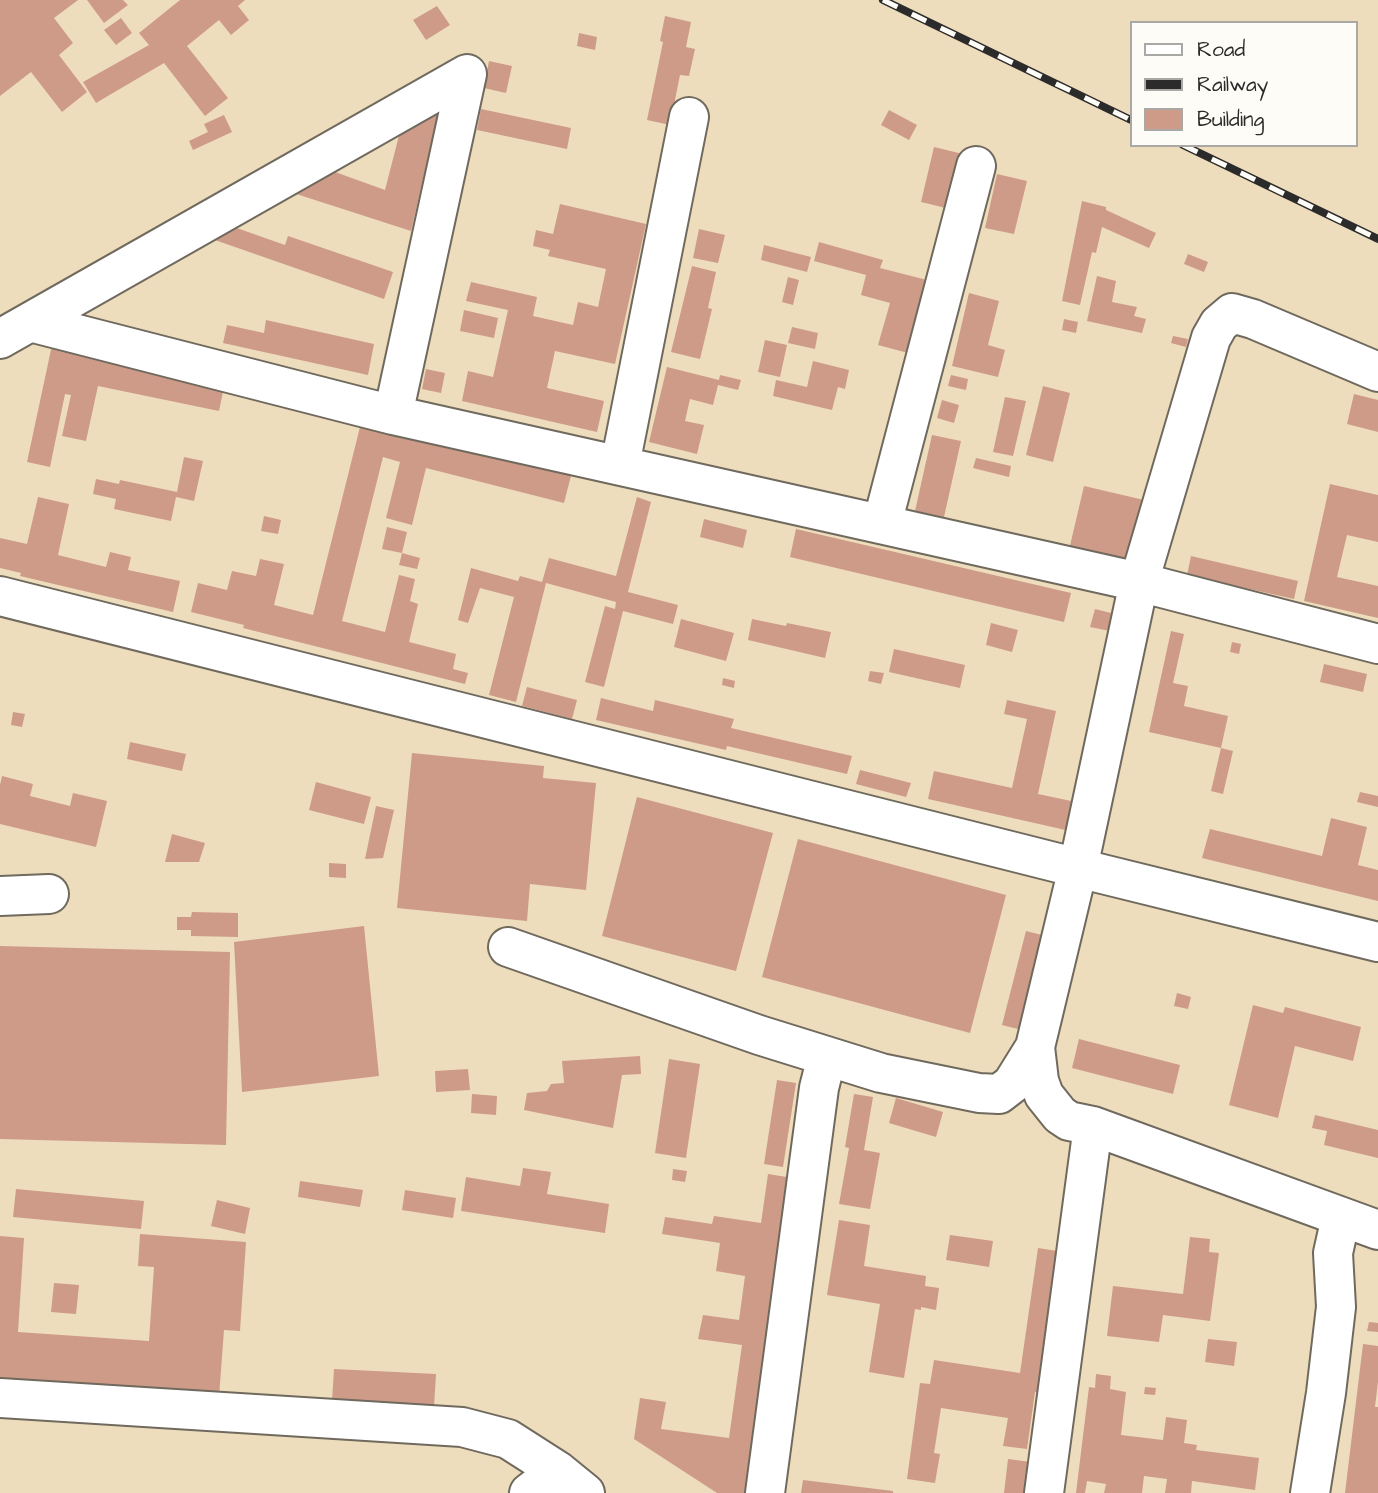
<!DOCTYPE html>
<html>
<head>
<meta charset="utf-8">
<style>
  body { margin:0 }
  #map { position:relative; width:1378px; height:1493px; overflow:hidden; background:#eeddbc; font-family:"Architects Daughter",sans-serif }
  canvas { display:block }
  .legend { position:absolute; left:1130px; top:21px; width:228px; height:126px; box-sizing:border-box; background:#fdfcf7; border:2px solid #a9a8a5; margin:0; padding:9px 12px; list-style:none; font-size:21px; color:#2b2b2b }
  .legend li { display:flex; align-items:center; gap:14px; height:35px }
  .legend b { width:35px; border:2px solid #a9a8a5 }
</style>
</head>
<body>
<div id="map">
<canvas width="1378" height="1493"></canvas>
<ul class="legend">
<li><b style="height:9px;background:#fff"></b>Road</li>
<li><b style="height:9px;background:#2b2b2b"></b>Railway</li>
<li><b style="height:19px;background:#ce9b89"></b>Building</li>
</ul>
</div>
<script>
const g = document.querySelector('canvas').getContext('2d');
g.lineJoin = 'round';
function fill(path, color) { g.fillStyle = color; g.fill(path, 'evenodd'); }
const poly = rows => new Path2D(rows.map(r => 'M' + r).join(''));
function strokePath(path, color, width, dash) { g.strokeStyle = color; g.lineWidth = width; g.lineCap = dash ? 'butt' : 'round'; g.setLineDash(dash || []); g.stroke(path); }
fill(poly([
  [0,0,78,0,54,18,73,43,59,55,87,92,62,112,31,72,0,96],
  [87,0,123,0,128,5,104,23],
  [180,0,245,0,238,6,249,20,231,35,219,20,187,46,228,98,205,116,164,63,96,103,83,82,149,45,139,33],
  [437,6,450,25,426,40,413,20],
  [665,16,691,22,686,47,695,49,689,76,680,75,670,125,647,120,663,42,660,41],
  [121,18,132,33,116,45,104,30],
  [579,33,597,37,595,50,577,46],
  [489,61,512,66,506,93,484,88],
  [481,109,571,128,567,149,477,130],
  [439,110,411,231,287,191,324,168,385,190,402,124],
  [889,110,917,125,909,140,881,125],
  [224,115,232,132,193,150,189,141,208,132,204,124],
  [934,147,963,154,950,209,921,202],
  [997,174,1027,181,1014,234,985,228],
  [1082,201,1106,207,1106,210,1156,233,1149,248,1102,227,1096,253,1092,252,1080,305,1062,301],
  [560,204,646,224,615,364,555,351,547,388,604,401,597,432,462,401,468,371,493,377,508,310,466,301,471,282,537,297,533,316,573,325,578,302,598,307,606,269,548,256,550,250,533,246,536,230,553,234],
  [231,226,285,245,288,236,393,272,384,299,212,239],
  [699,229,725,235,718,263,693,258],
  [819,242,883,260,880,268,927,280,908,353,878,345,890,303,861,295,866,275,814,261],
  [764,245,811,257,807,272,761,260],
  [1188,254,1208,262,1204,272,1184,264],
  [692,266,716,272,708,308,712,309,700,359,671,352],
  [1097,276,1116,281,1112,302,1137,307,1134,316,1146,319,1142,333,1087,321],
  [788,277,799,280,793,305,782,302],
  [969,293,999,301,988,345,1005,350,998,377,952,366],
  [464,310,498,318,494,338,460,331],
  [1064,319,1078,322,1076,333,1062,330],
  [266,320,374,344,368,375,223,343,227,325,264,333],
  [792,327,818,333,815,349,788,343],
  [1173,336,1188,339,1186,347,1171,343],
  [765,340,787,345,780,377,758,372],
  [52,345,225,382,219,411,98,386,86,441,62,436,71,395,65,394,50,467,27,462],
  [813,361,849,370,845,389,838,387,832,410,773,396,776,380,807,387],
  [667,367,719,380,720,375,741,380,738,390,718,385,713,405,690,399,685,421,704,425,697,454,649,442],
  [426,369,445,373,441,393,422,389],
  [951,375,968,379,966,390,948,386],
  [1043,386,1070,393,1053,462,1026,455],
  [1354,394,1378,400,1378,432,1347,424],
  [1005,397,1026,401,1013,456,993,452],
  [942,400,959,405,954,423,937,418],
  [362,419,572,472,564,503,426,468,412,525,386,518,400,462,383,457,342,621,385,632,399,575,415,579,410,601,418,604,409,642,456,654,453,669,468,673,465,684,243,628,244,625,191,612,198,583,227,590,232,571,256,576,260,559,284,564,274,605,313,615],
  [932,435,961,441,944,517,915,511],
  [184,457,203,461,194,501,176,497,171,521,114,509,116,499,93,494,96,479,119,484,120,480,177,492],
  [976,458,1011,466,1009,477,973,468],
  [1330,484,1378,495,1378,542,1347,535,1337,577,1378,586,1378,618,1304,601],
  [1084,486,1144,500,1128,565,1069,550],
  [38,497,69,504,58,555,106,567,110,552,131,557,128,570,180,581,173,612,20,576,21,573,0,568,0,538,27,544],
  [637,497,651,502,628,592,678,605,673,624,623,611,604,687,585,682,605,606,615,609,616,602,546,583,516,702,489,695,514,597,480,588,468,623,458,620,471,568,518,581,520,576,542,582,549,558,616,576],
  [264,516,281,520,278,534,261,531],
  [704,519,747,530,743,548,700,537],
  [387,527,407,532,402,553,382,549],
  [796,529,1071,593,1064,622,790,557],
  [402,553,420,558,417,569,399,565],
  [1191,556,1298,581,1294,599,1187,575],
  [1095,609,1119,615,1115,632,1090,627],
  [681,619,734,633,726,661,674,647],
  [752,619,786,626,787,623,831,632,825,658,748,640],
  [991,623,1018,630,1012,652,986,645],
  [1171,631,1184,634,1173,683,1188,686,1184,706,1228,716,1221,748,1149,732],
  [1232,642,1241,644,1239,654,1230,652],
  [894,649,965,665,960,688,889,672],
  [1324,664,1367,674,1363,692,1320,682],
  [870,671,884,673,881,684,868,681],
  [723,678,735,681,734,688,722,685],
  [527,687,577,700,572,719,522,706],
  [601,698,653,711,655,700,734,719,731,728,852,756,847,774,727,746,726,750,596,720],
  [1007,700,1056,711,1038,794,1076,802,1070,831,928,799,934,771,1012,788,1027,719,1004,714],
  [13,712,25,714,22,727,11,725],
  [130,742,186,754,182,771,127,759],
  [1221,748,1233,751,1223,794,1211,791],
  [412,753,544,766,543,778,596,783,586,890,530,884,527,921,397,908],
  [860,770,911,783,906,797,856,784],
  [2,776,33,784,30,796,70,806,73,793,107,801,96,847,0,824,0,785],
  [316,782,371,797,364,824,309,810],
  [1360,792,1378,796,1378,807,1357,802],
  [637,797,773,833,736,971,602,936],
  [376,806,394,810,383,858,365,859],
  [1331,818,1367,827,1358,865,1378,870,1378,901,1202,858,1210,829,1322,856],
  [172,834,205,843,199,862,165,862],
  [798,839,1006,895,970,1033,762,977],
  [329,863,346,864,346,878,329,877],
  [192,912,238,913,238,937,191,936,191,930,177,930,177,917,191,917],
  [364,926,379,1076,242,1092,234,942],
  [1026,931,1046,936,1022,1030,1002,1025],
  [0,946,230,952,226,1145,0,1139],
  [1177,993,1191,997,1188,1009,1174,1006],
  [1253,1005,1283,1013,1285,1007,1361,1027,1353,1061,1295,1046,1278,1118,1229,1105],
  [1079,1039,1180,1065,1173,1094,1072,1068],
  [640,1056,641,1074,622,1075,613,1128,524,1110,527,1093,547,1091,551,1084,564,1083,562,1061],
  [669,1059,700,1064,686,1158,655,1153],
  [468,1069,470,1090,436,1092,435,1071],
  [777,1080,796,1083,783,1167,764,1164],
  [472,1094,497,1096,496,1115,471,1113],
  [854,1094,873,1097,864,1150,880,1153,870,1209,839,1204,849,1148,845,1147],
  [896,1098,943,1112,936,1137,889,1123],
  [1315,1115,1378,1130,1378,1158,1324,1145,1327,1131,1312,1128],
  [523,1168,551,1172,547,1194,609,1204,605,1233,461,1211,466,1177,520,1186],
  [673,1169,687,1171,685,1182,672,1180],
  [768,1174,793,1178,747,1493,717,1493,634,1439,640,1398,666,1402,661,1429,729,1438,742,1345,698,1339,703,1315,739,1320,745,1276,716,1271,720,1243,662,1234,665,1217,712,1224,714,1216,761,1223],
  [300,1181,363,1190,360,1207,298,1197],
  [16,1189,144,1201,141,1229,13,1217],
  [405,1190,456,1198,453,1218,402,1210],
  [217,1200,250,1208,245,1234,211,1226],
  [839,1220,870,1225,864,1266,926,1276,925,1286,939,1288,936,1310,921,1307,921,1310,915,1309,904,1378,869,1372,880,1304,827,1295],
  [140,1234,246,1242,240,1331,224,1330,219,1397,0,1382,0,1236,24,1238,18,1332,149,1341,154,1267,138,1266],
  [950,1235,993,1241,989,1267,946,1260],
  [1190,1237,1210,1239,1209,1252,1219,1253,1210,1321,1163,1315,1159,1342,1107,1336,1113,1286,1183,1294],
  [1038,1248,1064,1252,1039,1393,1035,1392,1027,1449,1003,1446,1008,1418,941,1408,934,1453,940,1454,935,1483,907,1479,920,1383,930,1384,934,1360,1020,1373],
  [54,1283,79,1285,76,1314,51,1312],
  [1369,1322,1378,1323,1378,1332,1367,1331],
  [1208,1339,1237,1342,1234,1366,1205,1362],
  [1363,1344,1378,1346,1378,1382,1375,1407,1378,1407,1378,1493,1345,1493],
  [334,1369,436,1374,434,1407,332,1401],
  [1096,1374,1111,1376,1110,1389,1126,1392,1121,1435,1163,1440,1166,1417,1187,1420,1184,1443,1197,1445,1196,1450,1259,1458,1255,1490,1192,1481,1191,1493,1165,1493,1167,1479,1144,1476,1142,1493,1104,1493,1106,1484,1087,1481,1085,1493,1076,1493,1089,1387,1095,1388],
  [1145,1387,1156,1388,1155,1395,1144,1394],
  [1008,1459,1038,1463,1034,1493,1004,1493],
  [803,1480,893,1491,893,1493,801,1493]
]), '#ce9b89');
const minor = poly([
  [30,322,393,415,1139,582,1078,868,1035,1047,1039,1081,1044,1095,1060,1115,1069,1121,1093,1126,1044,1493],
  [0,339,467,74,393,415],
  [1378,372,1253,319,1232,313,1219,324,1211,338,1139,582,1378,644],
  [620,465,689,117],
  [882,524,976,166],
  [0,596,1078,868,1378,942],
  [0,896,49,894],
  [508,947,759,1035,881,1073,979,1093,999,1094,1012,1084,1035,1047],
  [1093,1126,1378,1230],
  [0,1398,462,1427,508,1439,558,1471,585,1493],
  [529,1493,558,1471],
  [765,1493,819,1088,827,1056],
  [1310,1493,1326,1393,1336,1307,1333,1253,1341,1217]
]);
strokePath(minor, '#6f695e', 42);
strokePath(minor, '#fff', 38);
const rail = poly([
  [883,0,1131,120],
  [1183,145,1378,239]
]);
strokePath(rail, '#2b2b2b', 8);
strokePath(rail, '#fdfcf7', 5, [16]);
</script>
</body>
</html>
